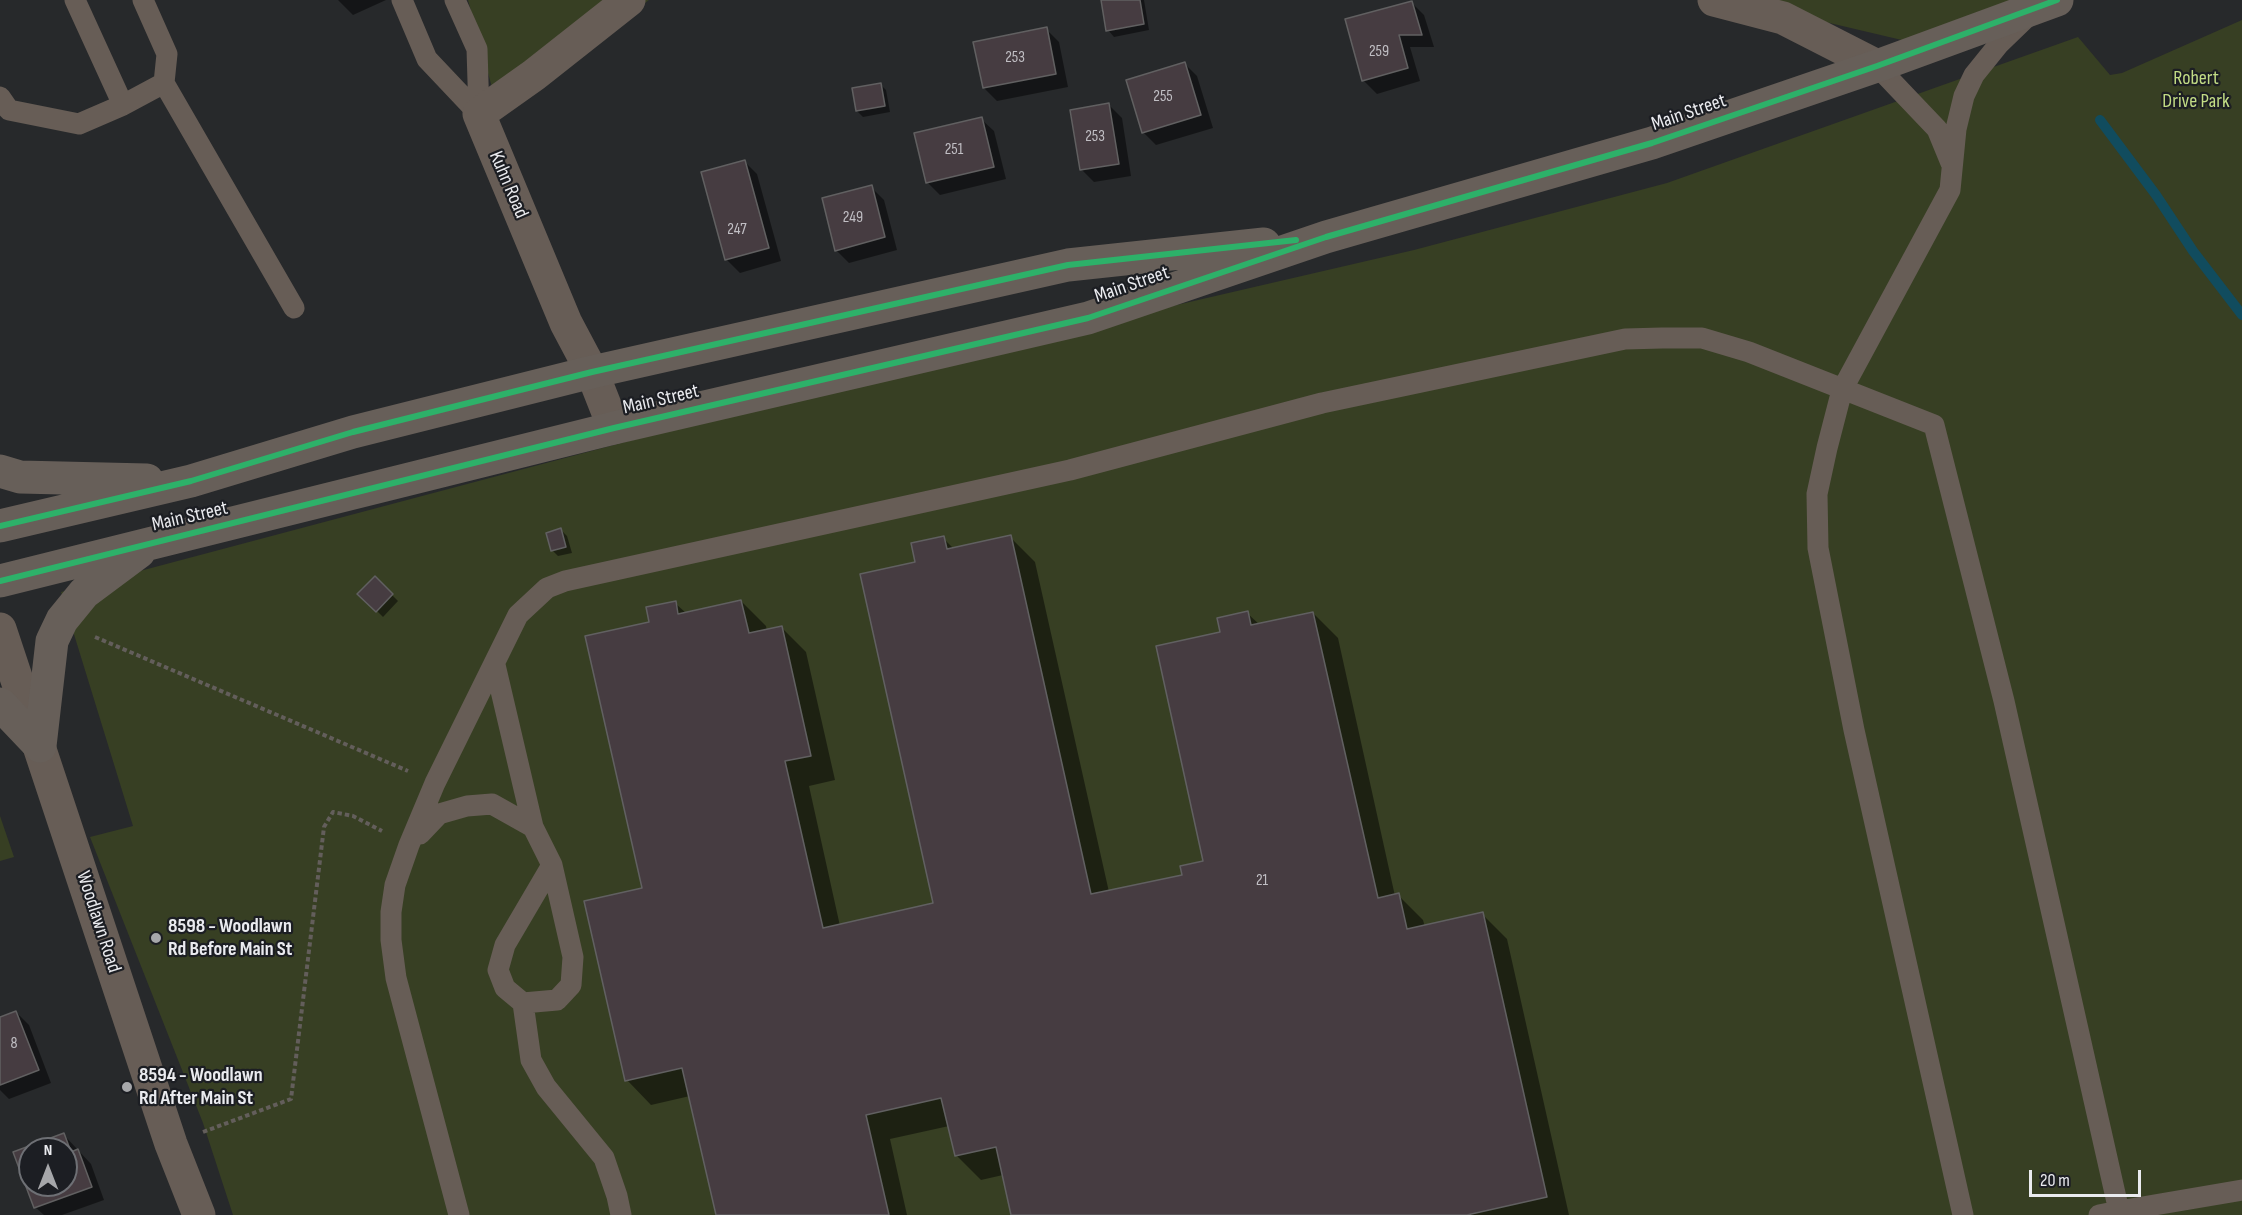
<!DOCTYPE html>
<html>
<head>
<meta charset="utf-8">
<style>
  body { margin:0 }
  #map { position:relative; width:2242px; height:1215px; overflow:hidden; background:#27292b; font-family:"Sofia Sans Condensed",sans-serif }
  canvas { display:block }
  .north { position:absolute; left:18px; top:1137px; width:60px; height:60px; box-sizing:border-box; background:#1c1e23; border:2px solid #6e7075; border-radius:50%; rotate:0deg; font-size:16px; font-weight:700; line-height:24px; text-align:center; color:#eaebef }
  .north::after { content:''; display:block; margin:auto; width:21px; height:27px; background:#a6a7aa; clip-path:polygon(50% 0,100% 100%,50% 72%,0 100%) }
  .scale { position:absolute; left:2029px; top:1170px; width:112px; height:27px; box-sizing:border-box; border:3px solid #eaebef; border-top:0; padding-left:8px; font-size:18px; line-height:21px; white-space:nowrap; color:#eaebef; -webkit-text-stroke:4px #1c1e23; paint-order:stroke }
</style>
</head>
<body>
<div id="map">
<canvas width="2242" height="1215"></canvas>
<div class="north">N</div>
<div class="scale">20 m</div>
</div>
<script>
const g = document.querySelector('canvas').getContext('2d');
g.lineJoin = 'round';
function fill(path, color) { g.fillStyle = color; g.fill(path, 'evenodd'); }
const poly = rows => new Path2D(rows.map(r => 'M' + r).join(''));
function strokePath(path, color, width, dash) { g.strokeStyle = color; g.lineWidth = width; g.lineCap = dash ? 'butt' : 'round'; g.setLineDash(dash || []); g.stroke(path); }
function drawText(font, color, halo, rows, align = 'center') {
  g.font = font + ' "Sofia Sans Condensed",sans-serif'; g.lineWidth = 4.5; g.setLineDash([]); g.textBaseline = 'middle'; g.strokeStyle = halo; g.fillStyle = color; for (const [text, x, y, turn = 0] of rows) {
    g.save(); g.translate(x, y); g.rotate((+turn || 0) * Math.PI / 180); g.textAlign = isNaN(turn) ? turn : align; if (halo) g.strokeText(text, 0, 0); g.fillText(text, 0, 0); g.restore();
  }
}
fill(poly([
  [468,0,649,0,499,113],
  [1732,0,2060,0,1923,45],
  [2242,20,2242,1215,233,1215,203,1123,90,837,133,826,61,592,896,370,1414,250,1667,183,2078,37,2110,75,2122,73],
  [0,816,14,857,0,861]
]), '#373f23');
fill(poly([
  [338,0,386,0,353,15],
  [1102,0,1144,0,1149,30,1114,37,1108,30],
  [1411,2,1424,15,1434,47,1410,47,1420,81,1377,94,1364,81,1346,20],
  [1046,29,1059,42,1068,87,997,101,984,88],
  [1184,63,1197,76,1213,128,1156,145,1143,132],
  [880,84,886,90,890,112,863,117,857,111],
  [1109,105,1122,118,1131,176,1094,182,1081,169],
  [981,119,994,131,1006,179,940,195,927,182],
  [744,161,757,174,781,261,740,273,727,260,703,173],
  [871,187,884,200,897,250,849,263,836,250],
  [561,530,567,536,572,553,558,556,552,550],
  [1010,537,1035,562,1109,892,1184,876,1205,862,1222,633,1247,613,1260,625,1313,613,1338,638,1395,896,1398,895,1423,920,1425,927,1482,914,1507,939,1569,1215,1012,1215,1003,1175,981,1180,956,1155,949,1126,890,1139,907,1215,717,1215,690,1096,651,1105,627,1080,643,889,651,623,675,603,686,613,741,601,766,626,767,631,782,628,806,652,835,780,809,786,840,926,935,904,917,563,943,538,954,549],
  [375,578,398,601,383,617,360,594],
  [16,1012,29,1025,51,1083,9,1099,0,1090,0,1019],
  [64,1135,91,1164,104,1200,62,1215,44,1215,35,1207,15,1153],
  [30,1149,66,1149,66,1185,30,1185]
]), '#0007');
strokePath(poly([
  [2100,120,2156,195,2193,251,2242,315]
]), '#114c5e', 10);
const building = poly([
  [1101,0,1140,0,1144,24,1106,31,1101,0],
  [1412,1,1422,35,1399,35,1408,68,1362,81,1345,19,1412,1],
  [1047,27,1056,74,983,88,973,42,1047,27],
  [1185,62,1201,115,1142,133,1126,80,1185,62],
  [881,83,885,106,856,111,852,88,881,83],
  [1109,103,1119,164,1080,170,1070,110,1109,103],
  [982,117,994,167,926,183,914,133,982,117],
  [745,160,769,248,725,260,701,172,745,160],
  [872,185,885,237,835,251,822,198,872,185],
  [561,528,566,547,551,551,546,533,561,528],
  [1011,535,1091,894,1182,875,1180,866,1203,861,1156,646,1220,632,1217,618,1248,611,1251,625,1313,612,1378,898,1399,893,1407,929,1483,912,1547,1197,1467,1215,1011,1215,996,1147,955,1156,941,1098,866,1115,889,1215,716,1215,682,1068,625,1081,584,901,642,888,585,636,649,622,646,607,676,601,678,614,741,600,749,633,782,626,811,756,785,761,823,928,933,903,860,574,915,562,911,543,944,536,947,549,1011,535],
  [375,576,393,594,376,612,357,594,375,576],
  [16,1011,39,1070,0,1085,0,1017,16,1011],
  [64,1133,71,1152,78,1149,92,1187,34,1208,13,1152,64,1133],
  [30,1149,66,1149,66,1185,30,1185,30,1149]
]);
fill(building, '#463c41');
strokePath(building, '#616061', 1.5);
strokePath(poly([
  [95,637,408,771],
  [203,1132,291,1099,324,827,333,812,353,816,382,831]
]), '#635e5b', 4, [4.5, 3]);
strokePath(poly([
  [402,0,427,59,479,114],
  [455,0,477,49,479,114],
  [1877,66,1937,129,1951,163],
  [164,83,294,308],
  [0,97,9,110,79,124,123,105,75,0],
  [123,105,164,83,167,54,143,0],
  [495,665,533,827,552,865,573,957,571,985,557,1000,523,1003,505,988,498,970,505,945,552,865],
  [420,834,439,814,467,806,492,804,533,827],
  [523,1003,531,1060,546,1087,604,1158,617,1196,621,1215],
  [2119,1211,2242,1190],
  [459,1215,396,978,391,940,391,912,395,885,409,845,435,783,518,615,547,588,565,581,1070,470,1322,403,1625,339,1662,338,1702,338,1749,352,1934,425,2004,701,2119,1211,2099,1215],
  [1963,1215,1854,730,1818,548,1817,494,1827,448,1842,390,1950,190,1956,129,1964,96,1974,75,1999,44,2027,17]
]), '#675d56', 21);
strokePath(poly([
  [1714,0,1783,18,1877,66],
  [614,428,592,372,566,323,479,114,534,75,629,0]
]), '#675d56', 33);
strokePath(poly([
  [0,629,171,1144,199,1215]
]), '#675d56', 33);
strokePath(poly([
  [0,471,20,477,147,480],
  [0,526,191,481,353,432,592,372,1068,265,1264,244],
  [0,581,614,428,1088,318,1326,237,1652,143,1877,66,2057,0],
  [0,704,40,746],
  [40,746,52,641,62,620,84,593,139,552]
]), '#675f59', 33);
strokePath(poly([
  [0,526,191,481,353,432,592,372,1068,265,1296,240],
  [0,581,614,428,1088,318,1326,237,1652,143,1877,66,2057,0]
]), '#2db169', 6);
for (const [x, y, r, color] of [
  [156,938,6,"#a6a7aa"],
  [127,1087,6,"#a6a7aa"]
]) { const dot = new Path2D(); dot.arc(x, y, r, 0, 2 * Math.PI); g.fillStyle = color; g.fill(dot); strokePath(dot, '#1c1e23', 2); }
drawText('16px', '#c1bfc4', null, [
  ["259",1379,52],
  ["253",1015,58],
  ["255",1163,97],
  ["253",1095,137],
  ["251",954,150],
  ["249",853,218],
  ["247",737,230],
  ["21",1262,881],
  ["8",14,1044]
]);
drawText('20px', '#c2dc85', '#1c1e23', [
  ["Robert",2196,79],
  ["Drive Park",2196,102]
]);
drawText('20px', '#eaebef', '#1c1e23', [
  ["Main Street",1689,113,-19],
  ["Kuhn Road",508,185,67],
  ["Main Street",1132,285,-19],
  ["Main Street",661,400,-13],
  ["Main Street",190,517,-13],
  ["Woodlawn Road",98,922,72]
]);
drawText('bold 20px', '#eaebef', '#1c1e23', [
  ["8598 - Woodlawn",168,927],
  ["Rd Before Main St",168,950],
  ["8594 - Woodlawn",139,1076],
  ["Rd After Main St",139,1099]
], 'left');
</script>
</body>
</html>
